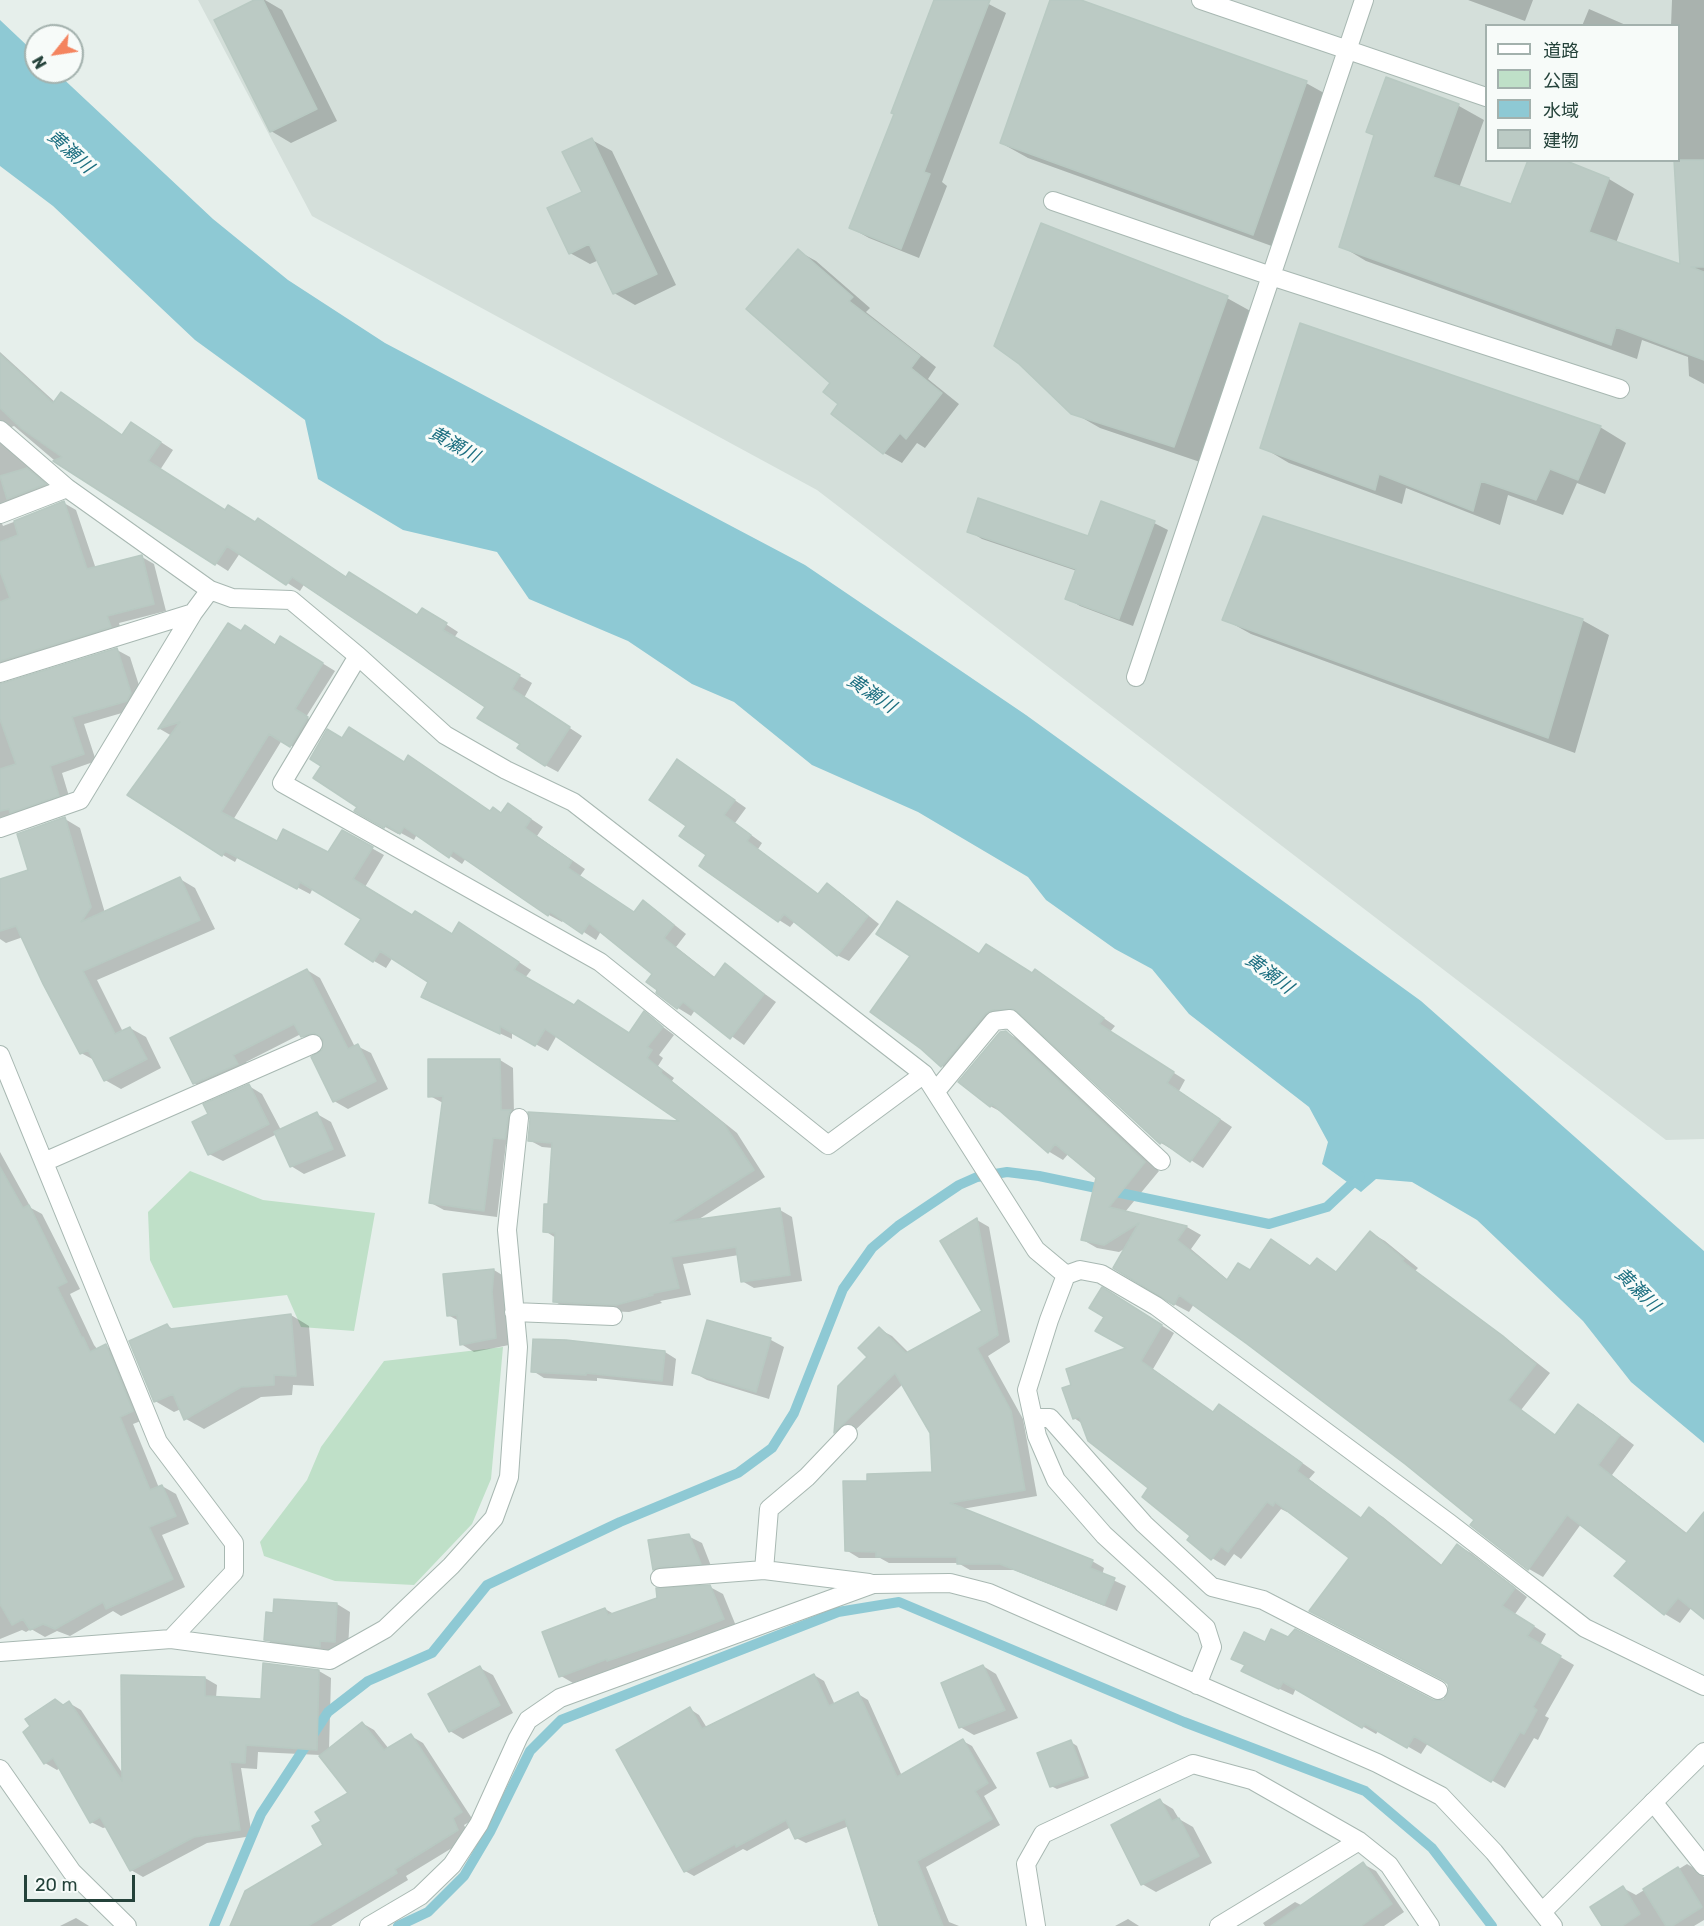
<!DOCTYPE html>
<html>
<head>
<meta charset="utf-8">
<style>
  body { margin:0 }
  #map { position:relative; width:1704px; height:1926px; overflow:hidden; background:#e6efeb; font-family:Rubik,"Noto Sans JP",sans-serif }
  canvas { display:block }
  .legend { position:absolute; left:1485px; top:24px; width:195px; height:138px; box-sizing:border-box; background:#f7fbf9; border:2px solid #a3b1ad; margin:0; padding:8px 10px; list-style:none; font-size:18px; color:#24423a }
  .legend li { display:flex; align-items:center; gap:12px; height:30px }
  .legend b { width:30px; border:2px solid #a3b1ad }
  .north { position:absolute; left:24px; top:24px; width:60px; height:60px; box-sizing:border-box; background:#f7fbf9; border:2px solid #a3b1ad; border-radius:50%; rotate:240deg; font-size:16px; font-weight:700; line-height:24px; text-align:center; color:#24423a }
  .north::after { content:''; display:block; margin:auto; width:21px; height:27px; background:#f4845f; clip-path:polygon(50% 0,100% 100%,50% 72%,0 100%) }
  .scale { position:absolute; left:24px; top:1875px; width:111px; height:27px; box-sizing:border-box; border:3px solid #24423a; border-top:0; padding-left:8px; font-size:18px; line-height:21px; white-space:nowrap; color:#24423a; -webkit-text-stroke:4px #f7fbf9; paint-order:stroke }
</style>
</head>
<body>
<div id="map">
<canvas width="1704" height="1926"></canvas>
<ul class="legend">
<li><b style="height:8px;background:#fff"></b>道路</li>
<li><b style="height:16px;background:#bfe0c8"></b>公園</li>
<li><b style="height:16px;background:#8ec9d4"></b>水域</li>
<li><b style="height:16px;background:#bbcac4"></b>建物</li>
</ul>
<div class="north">N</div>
<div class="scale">20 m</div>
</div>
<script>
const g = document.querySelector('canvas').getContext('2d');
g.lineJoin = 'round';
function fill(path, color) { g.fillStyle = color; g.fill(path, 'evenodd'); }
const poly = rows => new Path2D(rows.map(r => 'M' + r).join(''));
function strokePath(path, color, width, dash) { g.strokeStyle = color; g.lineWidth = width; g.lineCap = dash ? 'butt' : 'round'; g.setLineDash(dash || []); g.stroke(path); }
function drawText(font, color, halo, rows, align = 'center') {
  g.font = font + ' Rubik,"Noto Sans JP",sans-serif'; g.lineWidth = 6; g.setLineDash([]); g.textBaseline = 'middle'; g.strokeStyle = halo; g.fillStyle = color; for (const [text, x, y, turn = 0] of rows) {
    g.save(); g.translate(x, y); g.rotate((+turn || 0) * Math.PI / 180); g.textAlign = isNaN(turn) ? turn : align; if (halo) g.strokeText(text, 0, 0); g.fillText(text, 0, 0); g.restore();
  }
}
fill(poly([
  [198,0,1704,0,1704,1139,1666,1140,817,490,312,216],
  [1486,26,1678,26,1678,160,1486,160]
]), '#d4dfda');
fill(poly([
  [190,1171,263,1200,375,1213,354,1331,301,1327,287,1295,173,1308,150,1260,148,1212],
  [503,1347,491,1479,472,1524,414,1585,335,1581,264,1556,260,1542,307,1480,321,1447,384,1361]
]), '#bfe0c8');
fill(poly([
  [0,20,36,54,36,72,56,72,213,219,288,280,385,343,805,565,1026,715,1421,1001,1704,1251,1704,1443,1631,1382,1583,1321,1477,1220,1412,1182,1376,1179,1361,1192,1322,1164,1328,1142,1309,1107,1189,1014,1152,969,1115,949,1046,900,1028,877,918,812,812,765,734,702,692,684,628,641,529,599,497,552,403,530,318,479,305,420,195,340,53,206,0,166]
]), '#8ec9d4');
fill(poly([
  [257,0,265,0,282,10,337,121,291,143,271,131],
  [935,0,981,0,1006,13,942,182,947,186,919,258,869,238,851,228,895,114],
  [1052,0,1076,0,1306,83,1333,98,1280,249,1028,158,1001,143],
  [1468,0,1533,0,1525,21],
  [1672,0,1704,0,1704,390,1704,384,1689,376,1688,357,1642,340,1637,359,1366,261,1341,246,1375,136,1368,131,1387,79,1459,106,1484,120,1459,188,1512,206,1560,160,1609,179,1634,194,1616,243,1682,266,1678,160,1678,26,1671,26],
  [1589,9,1628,26,1582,26],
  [592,140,612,151,676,285,635,305,614,293,599,260,590,264,570,253,584,192],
  [798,251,816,261,870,308,866,312,936,367,928,379,959,404,925,448,917,443,902,463,884,453,833,413,840,404,832,383],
  [1227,298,1254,313,1200,462,1100,428,1072,412],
  [0,352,56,403,123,436,144,431,173,450,160,470,225,512,418,617,435,617,458,632,454,638,532,683,524,698,582,736,558,772,545,765,487,706,305,583,300,591,240,553,228,571,54,460,14,426,4,430,2,443,56,492,1,521,3,526,64,503,76,510,96,569,142,557,154,564,166,611,119,623,122,634,1,677,2,685,117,650,130,657,144,701,139,708,84,724,96,761,62,773,71,803,0,821],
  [1600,427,1626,443,1605,494,1577,483,1563,515,1508,495,1500,525,1406,488,1402,504,1289,463,1262,447],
  [1154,523,1168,530,1133,626,1080,606,1067,598,1077,571,982,539,969,531,1089,538],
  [1224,619,1582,620,1609,635,1575,753,1251,634],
  [229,625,242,633,276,646,293,645,335,671,306,717,320,725,303,753,282,740,233,820,278,843,329,854,343,832,384,855,365,887,413,916,452,935,472,931,531,970,525,978,574,1007,630,1034,644,1013,674,1035,659,1055,663,1058,658,1066,674,1078,672,1081,737,1133,765,1177,696,1221,780,1210,792,1217,802,1281,754,1288,742,1281,739,1255,683,1264,691,1295,660,1301,662,1303,629,1312,567,1309,554,1301,556,1238,545,1231,549,1206,553,1148,542,1147,529,1140,684,1123,557,1035,548,1051,512,1031,512,1039,435,1003,430,981,393,957,386,968,374,961,363,918,313,888,310,894,238,856,235,862,223,855,172,736,160,729],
  [343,740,405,763,491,812,502,814,508,805,521,812,543,827,537,836,585,869,580,876,635,913,643,902,656,910,686,934,676,947,716,978,725,965,776,1002,744,1045,695,1010,691,1016,678,1008,658,992,654,974,601,931,596,940,564,919,562,922,549,915,466,858,462,864,417,834,414,840,399,832,398,834,369,818,359,806],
  [689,768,746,808,735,823,762,843,758,849,819,895,827,885,839,892,879,924,849,961,837,955,795,921,790,927,779,920,708,855,688,826],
  [65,819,80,828,105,913,180,879,195,888,215,929,97,980,123,1032,130,1028,146,1037,161,1068,121,1089,105,1080,96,1061,81,1053,23,937,6,943,0,939,0,880,30,871],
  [980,956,1047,978,1115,1026,1110,1032,1185,1080,1179,1091,1232,1127,1203,1168,1174,1149,1173,1150,1161,1143,1023,1015,1006,1016,954,1073,942,1066,922,1048],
  [307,970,320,978,355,1047,357,1046,371,1053,388,1089,348,1109,334,1101,324,1051,324,1041,315,1044,301,1034,246,1062,251,1072,208,1091,194,1083],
  [1006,1032,1021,1041,1159,1171,1125,1212,1187,1227,1201,1235,1191,1249,1228,1280,1251,1272,1311,1267,1317,1260,1338,1273,1371,1233,1385,1241,1418,1268,1415,1271,1517,1347,1550,1373,1521,1410,1556,1436,1579,1406,1593,1414,1634,1445,1612,1475,1688,1534,1704,1529,1704,1617,1692,1607,1680,1623,1665,1614,1616,1576,1629,1561,1581,1524,1543,1577,1529,1569,1476,1520,1405,1463,1194,1304,1189,1312,1174,1304,1126,1248,1119,1252,1097,1248,1083,1240,1098,1177,1069,1153,1063,1160,1048,1151,1005,1114,990,1106],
  [500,1060,513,1068,514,1114,519,1145,506,1144,497,1217,444,1210,431,1203,443,1103,430,1096],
  [249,1086,262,1094,281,1130,317,1114,331,1122,346,1156,304,1174,291,1166,277,1134,223,1161,209,1154,210,1115],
  [0,1152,31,1208,42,1214,80,1289,70,1294,94,1345,98,1350,106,1346,120,1354,146,1419,133,1424,159,1488,162,1486,176,1494,189,1524,162,1535,185,1587,121,1616,113,1611,70,1636,57,1631,45,1637,31,1629,26,1632,22,1630,0,1639],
  [977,1220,989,1227,1010,1342,988,1356,1023,1419,1037,1496,962,1509,1092,1561,1104,1568,1102,1575,1126,1586,1117,1611,1014,1570,970,1570,958,1563,889,1563,880,1558,859,1558,846,1550,869,1482,934,1474,932,1433,903,1384,847,1438,835,1432,839,1387,869,1357,879,1329,892,1336,909,1353,984,1312,942,1242],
  [494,1270,507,1278,509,1345,474,1352,461,1344,459,1321,448,1315],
  [1102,1289,1174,1333,1153,1369,1214,1413,1219,1406,1232,1413,1315,1472,1309,1479,1362,1519,1370,1509,1383,1517,1443,1566,1458,1546,1471,1553,1527,1597,1515,1614,1546,1634,1540,1645,1574,1665,1545,1716,1549,1718,1538,1740,1534,1738,1505,1788,1428,1743,1421,1754,1379,1730,1376,1734,1296,1688,1293,1695,1256,1678,1266,1644,1433,1702,1444,1701,1451,1690,1449,1684,1351,1557,1288,1510,1287,1512,1281,1509,1241,1559,1234,1554,1225,1566,1212,1558,1151,1487,1083,1424,1074,1418,1073,1385,1129,1348,1106,1316],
  [291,1315,309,1326,314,1386,293,1385,292,1395,261,1397,204,1429,186,1419,181,1409,174,1412,155,1401,167,1325,174,1330],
  [708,1322,771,1340,784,1347,769,1399,707,1380,694,1373],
  [665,1352,676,1359,673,1386,597,1378,597,1381,544,1378,533,1371],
  [688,1536,702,1543,713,1571,667,1577,654,1569],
  [710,1587,723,1594,736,1626,573,1683,561,1676,605,1609,614,1614],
  [337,1604,350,1612,348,1649,333,1654,279,1647,266,1639],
  [983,1666,996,1674,1018,1718,974,1735,960,1727],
  [480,1668,493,1675,513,1713,463,1739,450,1731],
  [319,1671,331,1678,329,1750,362,1723,374,1730,389,1749,411,1736,423,1743,473,1820,464,1825,470,1837,406,1876,408,1880,331,1926,231,1926,325,1845,323,1822,350,1793,320,1755,258,1752,257,1769,241,1768,252,1836,207,1843,143,1877,131,1870,107,1827,103,1828,91,1822,60,1768,57,1770,45,1763,64,1706,69,1703,81,1710,123,1774,205,1678,217,1685,216,1698,263,1701],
  [814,1675,824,1681,835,1705,858,1694,868,1700,902,1776,963,1741,972,1746,997,1788,984,1796,1000,1825,926,1867,949,1922,959,1926,879,1926,873,1910,875,1909,849,1826,806,1843,796,1838,791,1827,747,1851,743,1849,694,1876,685,1871,690,1709,699,1715,707,1728],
  [1071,1742,1077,1746,1089,1778,1057,1789,1051,1786],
  [1160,1801,1173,1809,1179,1819,1193,1827,1212,1863,1156,1892,1142,1884],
  [1363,1864,1376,1871,1404,1912,1384,1926,1265,1926,1263,1923,1295,1902,1303,1906],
  [1687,1864,1699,1871,1704,1877,1704,1920,1694,1926,1604,1926,1623,1888,1636,1895],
  [76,1918,89,1926,60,1926],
  [1128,1919,1139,1926,1115,1926]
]), '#0003');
strokePath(poly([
  [214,1926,261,1814,328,1712,368,1681,432,1653,487,1585,620,1522,738,1473,772,1448,794,1413,843,1289,872,1248,898,1226,959,1185,977,1177,1007,1172,1039,1176,1269,1224,1327,1207,1360,1176],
  [398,1926,428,1912,464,1876,490,1832,530,1751,561,1720,838,1612,899,1602,1184,1722,1365,1791,1432,1848,1492,1926]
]), '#8ec9d4', 10);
const building = poly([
  [254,0,263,0,317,109,270,132,214,20,254,0],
  [934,0,990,0,924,172,930,174,901,249,849,228,894,114,891,113,934,0],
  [1050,0,1081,0,1307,81,1253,235,1000,143,1050,0],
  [1386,77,1459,104,1433,177,1511,204,1528,160,1564,160,1609,178,1589,232,1680,264,1674,160,1704,160,1704,267,1691,267,1704,272,1704,360,1616,327,1611,345,1339,247,1374,135,1366,132,1386,77],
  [592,138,657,274,613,294,589,244,569,254,547,208,582,192,562,152,592,138],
  [1041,223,1228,296,1174,447,1071,414,1019,364,994,346,1041,223],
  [798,249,853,297,849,301,920,356,911,368,942,393,906,439,900,433,883,454,831,414,838,404,823,392,830,383,746,309,798,249],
  [1300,323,1601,426,1578,480,1550,469,1536,500,1481,481,1473,511,1379,474,1375,490,1260,448,1300,323],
  [0,354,53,403,61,392,122,435,131,422,161,442,148,461,225,510,228,505,255,522,258,518,346,577,349,572,417,615,422,608,447,623,443,630,520,675,512,689,570,727,545,766,517,748,520,744,477,718,485,707,292,577,286,585,227,546,215,565,53,461,62,457,22,429,0,408,0,354],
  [27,468,46,484,7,499,0,476,27,468],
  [978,498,1088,536,1101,501,1155,521,1119,619,1065,599,1076,569,967,532,978,498],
  [64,501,87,569,142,555,154,604,107,616,111,627,0,661,0,602,10,598,0,571,0,542,18,535,14,521,64,501],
  [1263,516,1583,619,1548,738,1222,620,1263,516],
  [228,623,241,631,245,625,275,645,280,636,323,663,295,709,308,717,290,747,269,734,221,812,277,841,283,829,328,852,342,830,373,847,353,879,412,915,415,911,452,934,459,922,519,962,514,970,574,1005,578,1000,629,1033,644,1011,663,1027,647,1047,652,1050,647,1058,662,1070,661,1073,724,1124,754,1170,670,1223,780,1208,790,1275,741,1282,736,1247,671,1257,679,1288,649,1294,653,1295,616,1305,553,1302,555,1233,543,1232,544,1204,548,1204,552,1143,528,1141,530,1119,528,1112,679,1121,545,1029,535,1046,500,1026,500,1034,421,997,428,982,380,951,373,962,345,944,361,919,300,882,297,889,225,851,222,856,127,795,180,722,158,729,228,623],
  [117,648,131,693,127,701,72,717,84,754,50,766,59,796,10,813,9,809,0,811,0,769,16,764,0,719,0,684,117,648],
  [349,727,404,762,408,755,490,811,493,807,501,813,508,803,531,819,525,828,572,861,568,868,634,912,643,900,674,925,664,938,714,978,725,963,764,994,730,1039,683,1002,677,1009,656,993,657,990,646,982,652,974,589,923,582,934,550,912,548,916,453,851,449,858,404,827,400,834,386,825,384,828,354,811,357,807,313,778,321,766,310,759,327,729,342,738,349,727],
  [677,759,735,800,724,815,751,835,747,841,818,894,827,883,868,916,837,956,784,914,778,922,699,866,706,855,679,836,686,826,649,800,677,759],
  [65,817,91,907,81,922,180,877,200,920,83,971,115,1034,130,1027,147,1059,104,1081,88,1050,80,1054,43,984,16,926,0,931,0,879,28,870,17,834,65,817],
  [897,901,979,954,986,944,1032,973,1035,969,1104,1018,1099,1024,1174,1072,1167,1083,1220,1119,1190,1162,1162,1142,1160,1144,1014,1009,993,1010,986,1013,941,1067,921,1049,870,1012,910,956,876,934,897,901],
  [307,969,348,1049,358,1044,376,1081,333,1102,311,1057,322,1050,323,1039,314,1033,301,1037,294,1024,233,1055,238,1064,193,1084,170,1038,307,969],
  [1006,1031,1145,1162,1109,1207,1187,1226,1177,1240,1227,1280,1238,1263,1250,1270,1271,1239,1310,1266,1317,1258,1336,1272,1370,1231,1404,1259,1402,1261,1503,1336,1536,1364,1508,1400,1555,1435,1578,1404,1620,1435,1598,1465,1686,1534,1704,1512,1704,1619,1678,1598,1664,1615,1614,1576,1627,1561,1567,1515,1528,1570,1470,1525,1474,1520,1405,1464,1247,1344,1179,1295,1174,1305,1113,1268,1139,1223,1104,1245,1081,1240,1096,1178,1055,1144,1048,1153,992,1104,990,1107,958,1082,1000,1032,1006,1031],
  [428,1059,500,1059,501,1110,511,1110,508,1117,505,1139,493,1138,484,1211,429,1203,443,1096,428,1097,428,1059],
  [249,1084,269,1124,208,1155,192,1122,208,1114,203,1104,249,1084],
  [317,1112,333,1149,290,1167,274,1132,317,1112],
  [0,1167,23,1208,29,1205,67,1282,57,1287,82,1338,83,1337,90,1352,106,1344,133,1411,120,1417,150,1490,162,1485,176,1516,149,1527,173,1579,106,1609,103,1602,55,1629,43,1624,30,1630,23,1619,12,1625,0,1604,0,1167],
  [977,1218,998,1335,977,1348,1011,1411,1025,1490,950,1503,1093,1560,1090,1568,1115,1578,1104,1605,1000,1564,957,1564,957,1557,876,1557,876,1552,845,1551,843,1481,867,1481,867,1474,932,1472,930,1433,895,1373,834,1433,838,1386,867,1357,858,1348,879,1327,906,1353,982,1311,940,1241,977,1218],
  [494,1269,492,1292,496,1338,460,1345,457,1315,447,1316,443,1274,494,1269],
  [1102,1287,1162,1325,1141,1361,1213,1412,1219,1404,1302,1463,1297,1471,1361,1518,1369,1507,1441,1566,1457,1544,1515,1588,1502,1606,1534,1626,1527,1636,1561,1656,1533,1707,1537,1710,1524,1734,1520,1732,1491,1782,1414,1736,1407,1748,1365,1724,1362,1728,1283,1682,1279,1689,1241,1671,1245,1665,1231,1659,1244,1632,1265,1642,1271,1629,1288,1637,1295,1629,1433,1700,1444,1700,1449,1690,1448,1684,1443,1680,1309,1611,1349,1558,1275,1502,1273,1506,1267,1502,1228,1552,1221,1547,1211,1560,1187,1540,1190,1536,1142,1497,1148,1488,1088,1441,1079,1417,1073,1419,1062,1388,1071,1385,1066,1369,1126,1348,1095,1331,1104,1317,1089,1308,1102,1287],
  [291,1314,296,1376,274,1375,274,1385,241,1387,184,1420,173,1394,154,1402,129,1341,167,1324,170,1329,291,1314],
  [707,1320,771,1338,756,1392,692,1373,707,1320],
  [533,1339,566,1340,665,1351,662,1381,586,1373,586,1375,531,1372,533,1339],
  [689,1534,701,1564,659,1567,653,1570,648,1540,689,1534],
  [710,1585,724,1619,689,1633,607,1661,607,1659,559,1677,542,1632,605,1608,608,1615,657,1598,656,1588,710,1585],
  [274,1599,337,1603,335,1642,320,1641,320,1647,264,1640,266,1612,273,1613,274,1599],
  [263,1663,319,1670,317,1750,246,1745,245,1763,230,1762,240,1830,194,1837,130,1871,100,1817,90,1823,53,1758,44,1764,23,1732,30,1726,25,1719,55,1699,63,1705,69,1701,122,1781,121,1675,205,1677,205,1696,261,1699,263,1663],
  [983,1665,1005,1710,959,1728,941,1683,983,1665],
  [480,1666,500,1705,449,1732,428,1694,480,1666],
  [814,1674,829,1706,858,1692,897,1777,963,1739,988,1783,975,1791,992,1819,917,1861,943,1926,879,1926,845,1819,795,1839,786,1820,736,1847,735,1844,684,1872,616,1750,690,1707,702,1729,814,1674],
  [362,1722,384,1750,411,1734,462,1812,453,1818,458,1830,395,1869,397,1873,308,1926,230,1926,245,1891,323,1845,312,1826,321,1821,315,1812,348,1793,319,1756,362,1722],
  [1071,1740,1084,1775,1050,1787,1037,1753,1071,1740],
  [1160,1799,1172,1821,1179,1818,1199,1856,1141,1885,1111,1825,1160,1799],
  [1363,1862,1392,1904,1361,1926,1271,1926,1363,1862],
  [1678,1867,1702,1907,1672,1926,1666,1926,1643,1889,1678,1867],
  [1623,1886,1640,1914,1622,1926,1602,1926,1590,1907,1623,1886]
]);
fill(building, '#bbcac4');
strokePath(building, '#b8c9c2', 1.5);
const lane = poly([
  [1201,0,1486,97],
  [1053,201,1271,276,1620,389],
  [1136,677,1364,0],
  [1653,1802,1704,1866]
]);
const street = poly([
  [0,430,67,488,210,590,232,598,291,600,358,656,445,735,506,770,573,802,924,1074,1036,1250,1066,1275,1049,1320,1027,1390,1037,1436,1056,1480,1104,1535,1206,1628,1212,1647,1197,1685],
  [0,514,67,488],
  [358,656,282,783,600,962,828,1145,924,1074],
  [0,673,193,613,210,590],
  [0,828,80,800,193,613],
  [0,1055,158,1442,234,1543,234,1572,171,1639,0,1652],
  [936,1091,994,1021,1010,1019,1161,1161],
  [44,1162,313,1044],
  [1066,1275,1080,1270,1101,1274,1156,1306,1449,1523,1585,1628,1704,1686],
  [514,1312,613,1316],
  [1033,1418,1050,1418,1144,1524,1212,1587,1263,1600,1438,1690],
  [848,1434,807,1477,769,1509,764,1570,869,1583],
  [660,1578,764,1570],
  [171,1639,330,1660,385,1629,451,1566,494,1518,509,1477,518,1347,507,1230,519,1118],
  [0,1769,72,1872,127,1926],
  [1543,1911,1704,1752],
  [369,1926,420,1896,452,1865,479,1824,518,1738,528,1720,560,1698,873,1584,950,1583,989,1593,1377,1763,1441,1796,1494,1852,1553,1926],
  [1036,1926,1026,1864,1043,1834,1193,1764,1252,1780,1359,1841,1389,1865,1430,1926],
  [1219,1926,1359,1841]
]);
strokePath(lane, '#a8b8b2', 20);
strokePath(street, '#a8b8b2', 20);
strokePath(lane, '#fff', 18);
strokePath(street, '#fff', 18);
drawText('italic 18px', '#1c6f80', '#f7fbf9', [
  ["黄瀬川",70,152,42],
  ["黄瀬川",454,445,29],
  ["黄瀬川",871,694,34],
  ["黄瀬川",1269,974,37],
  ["黄瀬川",1637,1290,44]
]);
</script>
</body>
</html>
